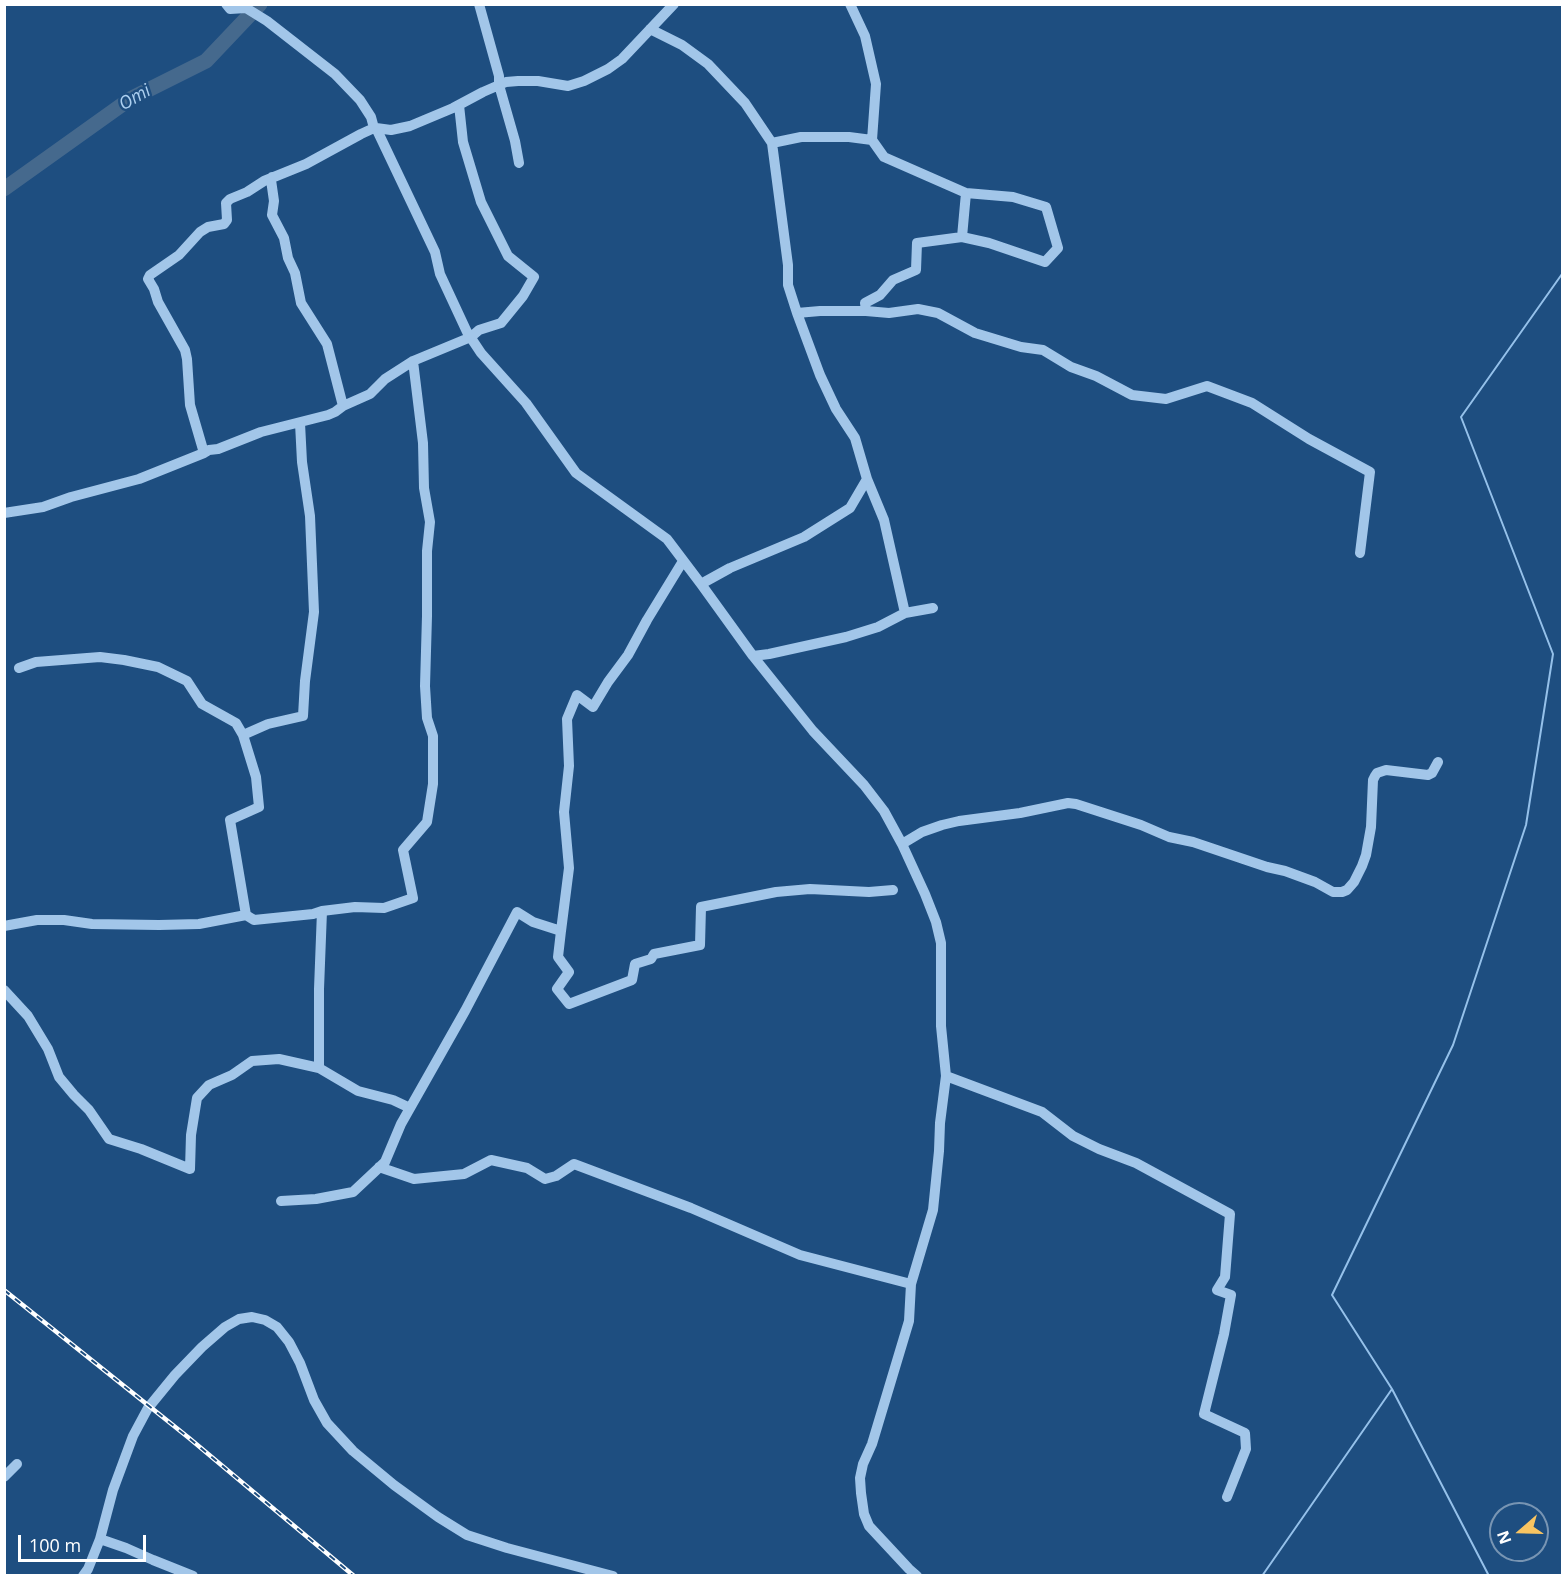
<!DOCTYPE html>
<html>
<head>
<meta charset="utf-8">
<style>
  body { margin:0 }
  #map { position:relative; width:1567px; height:1580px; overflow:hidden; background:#1e4e80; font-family:"Open Sans",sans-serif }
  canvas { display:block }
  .frame { position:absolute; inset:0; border:6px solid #fff; pointer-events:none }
  .north { position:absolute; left:1489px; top:1502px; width:60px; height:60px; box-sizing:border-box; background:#1e4e80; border:2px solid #7895b3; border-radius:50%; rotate:250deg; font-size:16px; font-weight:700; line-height:24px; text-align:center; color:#fff }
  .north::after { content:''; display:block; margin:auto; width:21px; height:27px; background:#f8c461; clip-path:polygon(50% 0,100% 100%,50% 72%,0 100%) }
  .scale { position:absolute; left:18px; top:1535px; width:128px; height:27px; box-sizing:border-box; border:3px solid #fff; border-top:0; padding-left:8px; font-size:18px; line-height:21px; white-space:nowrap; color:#fff; -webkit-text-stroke:4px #1e4e80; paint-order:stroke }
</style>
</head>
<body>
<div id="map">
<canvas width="1567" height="1580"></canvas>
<div class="frame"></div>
<div class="north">N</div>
<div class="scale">100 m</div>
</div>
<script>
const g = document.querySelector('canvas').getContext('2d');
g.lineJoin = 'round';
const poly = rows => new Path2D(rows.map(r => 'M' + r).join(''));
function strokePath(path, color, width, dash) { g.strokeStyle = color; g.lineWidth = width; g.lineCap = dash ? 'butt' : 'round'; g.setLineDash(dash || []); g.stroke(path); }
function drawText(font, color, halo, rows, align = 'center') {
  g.font = font + ' "Open Sans",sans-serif'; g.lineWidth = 5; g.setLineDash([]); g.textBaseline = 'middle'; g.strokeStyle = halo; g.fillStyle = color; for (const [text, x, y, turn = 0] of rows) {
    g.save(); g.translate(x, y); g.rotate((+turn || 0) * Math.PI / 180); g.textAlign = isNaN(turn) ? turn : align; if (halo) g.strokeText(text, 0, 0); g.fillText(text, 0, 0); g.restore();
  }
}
strokePath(poly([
  [1262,1576,1392,1389],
  [1489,1576,1392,1389,1332,1295,1453,1045,1526,825,1553,654,1461,417,1562,274]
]), '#95c1ea', 2);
strokePath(poly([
  [4,189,130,99,206,61,260,4]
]), '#45698d', 15);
strokePath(poly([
  [226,4,230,9,246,8,267,21,335,74,360,100,371,117,374,128,376,128,435,252,440,274,467,332,481,353,526,403,576,473,667,539,701,584,753,656,813,731,864,785,884,811,902,844,925,894,936,922,941,943,941,1026,946,1076,940,1123,939,1151,933,1210,911,1284,909,1321,872,1444,863,1464,860,1478,861,1493,864,1514,869,1526,909,1569,917,1576],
  [479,4,499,76,499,85,515,141,519,163],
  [650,29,682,45,708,64,745,103,772,143,788,265,788,285,797,313,820,375,836,409,855,438,867,479,850,508,804,537,730,568,701,584],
  [376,128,391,130,410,126,453,108,483,92,506,82,518,81,538,81,568,86,584,81,608,69,622,59,674,4],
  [772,143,801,137,849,137,872,140,876,84,865,36,850,4],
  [272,177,271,180,274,201,272,215,284,238,288,258,295,273,301,303,327,344,343,406],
  [962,237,989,243,1045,262,1058,248,1046,207,1013,197,966,193],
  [866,311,865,303,880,295,893,280,916,270,917,243,962,237,966,193,884,157,872,140],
  [797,313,820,311,866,311,889,313,918,309,938,313,975,333,1021,347,1043,350,1071,367,1096,376,1132,395,1166,399,1207,386,1252,403,1309,439,1370,472,1360,553],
  [300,423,302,462,310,516,314,612,305,681,303,716,268,724,243,735,256,777,259,807,230,820,246,915,254,920,313,914,322,911,355,907,384,908,413,898,403,850,427,822,433,784,433,736,427,718,425,686,427,616,427,551,430,522,424,488,423,443,413,361],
  [204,453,190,405,187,359,185,350,158,302,154,289,148,279,150,275,179,255,200,232,208,227,224,224,227,220,226,203,230,199,247,192,264,181,306,164,361,134,374,128],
  [867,479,884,520,905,613],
  [4,513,43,507,71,497,139,479,204,453,209,450,218,449,261,432,328,415,335,412,343,406,370,394,385,379,413,361,471,337,479,330,501,323,523,296,534,277,508,256,481,202,463,142,459,105],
  [753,656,769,654,846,637,878,627,905,613,933,608],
  [19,668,36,662,100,657,124,660,158,667,187,681,202,704,236,723,243,735],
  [902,844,922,832,942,825,959,821,1020,813,1068,803,1076,804,1141,825,1169,837,1193,842,1267,867,1285,871,1315,882,1333,892,1342,892,1347,890,1354,882,1362,866,1366,855,1371,827,1373,780,1375,776,1377,773,1386,770,1428,775,1432,773,1438,762],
  [322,911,319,989,319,1068,358,1091,393,1100,410,1108],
  [4,926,37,920,64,920,92,924,159,925,199,924,246,915],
  [561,931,569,868,564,812,569,766,567,719,577,695,593,707,608,682,628,655,647,620,683,561],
  [4,990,28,1016,48,1049,59,1077,74,1095,89,1110,109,1139,141,1149,190,1169,191,1135,197,1098,209,1085,232,1075,252,1061,279,1059,319,1068],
  [946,1076,1042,1112,1073,1136,1099,1149,1136,1163,1230,1214,1225,1277,1217,1290,1231,1295,1224,1334,1204,1414,1245,1433,1246,1449,1227,1497],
  [379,1167,414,1179,464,1174,491,1160,527,1168,545,1179,556,1176,574,1164,691,1208,800,1255,911,1284],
  [281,1201,316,1199,353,1192,385,1162,401,1124,465,1011,517,912,533,922,561,931,558,957,569,972,557,989,569,1004,632,980,635,964,651,959,654,954,700,945,701,907,776,892,810,889,869,892,893,890],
  [4,1477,17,1464],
  [100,1539,126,1548,153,1560,193,1576],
  [83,1576,88,1569,100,1539,113,1490,133,1436,148,1408,175,1375,202,1347,225,1327,239,1319,252,1317,265,1320,277,1327,289,1342,300,1363,314,1400,327,1423,353,1451,394,1485,438,1517,467,1535,507,1548,613,1576]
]), '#a2c6e9', 10);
const rail = poly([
  [4,1290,189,1438,354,1576]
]);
strokePath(rail, '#fff', 4.5);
strokePath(rail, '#1e4e80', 2, [7]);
drawText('italic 18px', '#add0f0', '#1e4e80', [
  ["Omi",135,98,-30]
]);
</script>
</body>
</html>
